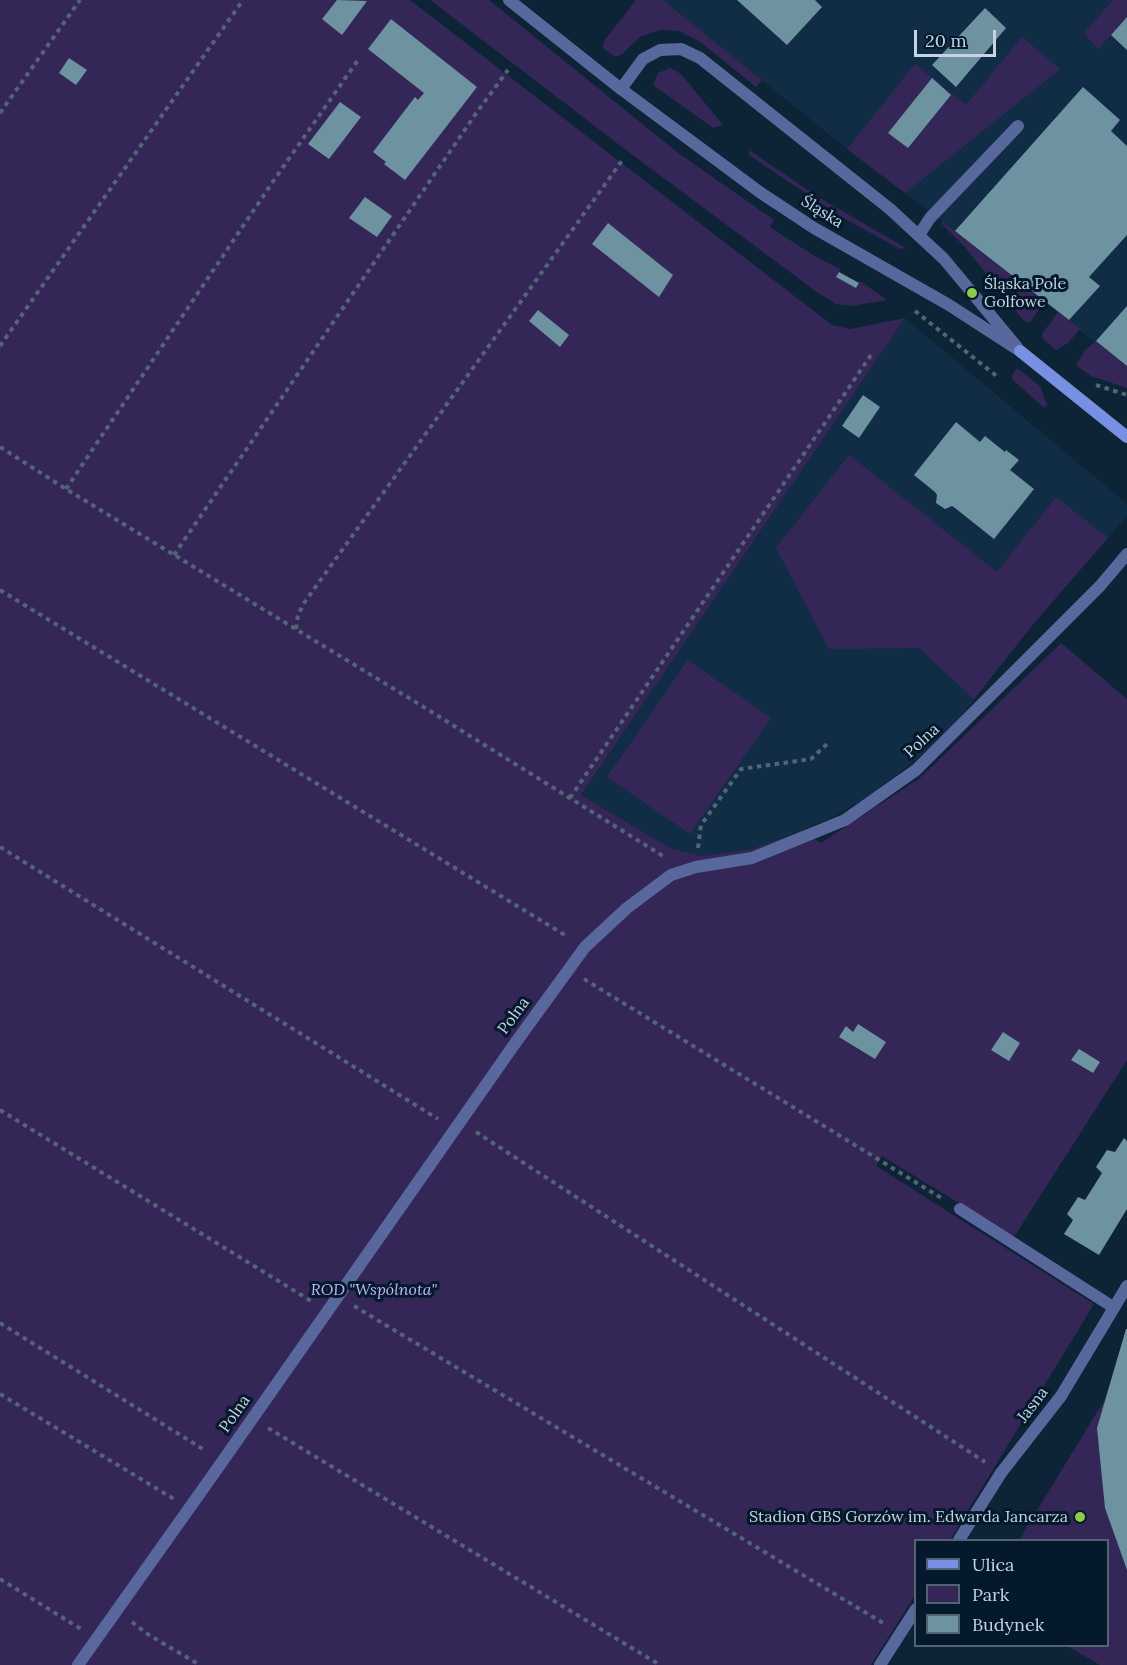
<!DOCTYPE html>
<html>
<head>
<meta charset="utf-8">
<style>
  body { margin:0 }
  #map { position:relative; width:1127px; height:1665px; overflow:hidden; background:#0d2336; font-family:Lora,serif }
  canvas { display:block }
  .legend { position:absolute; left:914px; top:1539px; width:195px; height:108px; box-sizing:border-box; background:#04192c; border:2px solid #526474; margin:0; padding:8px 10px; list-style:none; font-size:18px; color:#c6d4e1 }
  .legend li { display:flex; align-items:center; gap:12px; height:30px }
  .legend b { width:30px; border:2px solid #526474 }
  .scale { position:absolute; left:914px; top:30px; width:82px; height:27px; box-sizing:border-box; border:3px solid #c6d4e1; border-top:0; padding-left:8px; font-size:18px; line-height:21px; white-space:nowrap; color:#c6d4e1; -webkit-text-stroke:4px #04192c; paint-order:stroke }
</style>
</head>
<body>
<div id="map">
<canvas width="1127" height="1665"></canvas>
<ul class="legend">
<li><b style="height:8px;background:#7890e3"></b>Ulica</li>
<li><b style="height:16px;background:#342757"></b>Park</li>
<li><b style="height:16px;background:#6d92a0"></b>Budynek</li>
</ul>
<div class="scale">20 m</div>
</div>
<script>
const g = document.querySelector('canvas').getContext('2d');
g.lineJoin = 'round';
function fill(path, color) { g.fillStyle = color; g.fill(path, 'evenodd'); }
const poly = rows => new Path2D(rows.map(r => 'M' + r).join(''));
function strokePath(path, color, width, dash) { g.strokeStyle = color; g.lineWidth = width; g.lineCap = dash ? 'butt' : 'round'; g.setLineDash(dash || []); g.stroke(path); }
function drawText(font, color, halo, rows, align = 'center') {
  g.font = font + ' Lora,serif'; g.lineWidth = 6; g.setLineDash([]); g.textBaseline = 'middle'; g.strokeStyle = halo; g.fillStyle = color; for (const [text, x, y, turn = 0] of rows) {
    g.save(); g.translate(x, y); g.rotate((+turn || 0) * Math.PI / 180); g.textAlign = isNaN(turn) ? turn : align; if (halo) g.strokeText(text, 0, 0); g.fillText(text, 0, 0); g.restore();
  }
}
fill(poly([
  [663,0,1127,0,1127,368,955,231,847,149],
  [905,318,1127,504,1127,516,1035,622,947,734,876,792,838,814,802,831,752,849,702,856,670,848,581,795]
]), '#102d45');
fill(poly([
  [0,0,410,0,832,325,850,329,905,318,581,795,670,848,702,856,752,849,802,831,821,843,920,778,1061,643,1127,699,1127,1060,1014,1237,882,1156,876,1166,1094,1304,950,1540,916,1540,915,1595,871,1665,0,1665],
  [430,0,489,0,677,152,774,220,770,227,816,257,840,269,837,277,856,288,860,281,887,300,851,306,836,304,814,290,626,150],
  [636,0,663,0,762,80,756,87,699,41,678,31,661,30,651,33,640,37,622,54,615,57,603,48,604,41],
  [1113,0,1127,0,1127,17,1098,49,1084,33],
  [1022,37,1060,69,905,193,847,149,915,64,966,105],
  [670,68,681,74,723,125,713,128,653,85,658,73],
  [749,150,818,197,906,248,900,249,838,215,749,155],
  [942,221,1045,302,1029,323,1024,321,964,246,941,223],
  [1058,312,1080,329,1068,343,1056,350,1043,339,1042,334],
  [1096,341,1127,367,1127,388,1091,376,1076,365,1085,350],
  [1017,368,1040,386,1047,405,1044,408,1012,379,1012,376],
  [849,455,997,572,1056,497,1108,538,1035,622,974,699,919,648,829,649,776,548],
  [688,660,771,718,690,834,607,777],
  [1127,1329,1127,1665,1100,1665,1067,1646,1108,1646,1108,1540,1019,1540,1105,1399]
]), '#342757');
fill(poly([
  [337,0,367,1,342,35,322,19],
  [737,0,815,0,822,7,787,45],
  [985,8,1006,28,956,87,932,65],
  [1127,17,1127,50,1111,35],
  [391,19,477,87,405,180,384,164,386,162,373,152,415,97,418,100,424,93,368,49],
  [69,58,87,70,76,85,59,73],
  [932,78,951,95,908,148,888,133],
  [1083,87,1120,120,1111,131,1127,146,1127,235,1089,277,1100,286,1069,320,955,231],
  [340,102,361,117,329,159,308,144],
  [365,197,392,216,377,237,349,218],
  [608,223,673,275,659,297,592,244],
  [839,272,859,283,856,288,836,277],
  [1127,306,1127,366,1096,341],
  [538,310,569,335,560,347,529,321],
  [863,395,880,407,859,438,842,426],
  [956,422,980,442,985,436,1005,452,1006,450,1019,460,1010,470,1034,489,994,539,955,508,952,506,945,509,936,503,937,495,935,492,914,475],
  [858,1024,886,1042,875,1059,839,1037,846,1026,853,1032],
  [1003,1032,1020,1043,1009,1061,991,1050],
  [1079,1049,1100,1062,1093,1073,1071,1060],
  [1124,1138,1127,1141,1127,1209,1099,1255,1064,1234,1073,1220,1067,1214,1078,1197,1085,1200,1102,1173,1096,1167,1107,1150,1115,1152],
  [1126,1329,1127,1329,1127,1570,1105,1508,1097,1428]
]), '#6d92a0');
strokePath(poly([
  [0,113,80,0],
  [915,311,999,378],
  [0,346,243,0],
  [1096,385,1127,395],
  [0,447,66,489,422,706,663,856],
  [66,489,274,180,358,60],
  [174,555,477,112,508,70],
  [0,590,568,937],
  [296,629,298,615,304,603,624,158],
  [570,798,871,355],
  [0,847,438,1119],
  [698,848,701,825,741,769,811,759,827,744],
  [584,979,943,1199],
  [0,1110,311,1301],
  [476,1132,985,1462],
  [354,1306,883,1623],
  [0,1323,206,1451],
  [0,1394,174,1499],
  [268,1428,660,1665],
  [0,1579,81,1629],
  [132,1622,149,1635,200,1665]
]), '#526576', 4, [4.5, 4.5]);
strokePath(poly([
  [621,89,643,59,660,50,681,49,700,58,890,209,944,259,1017,347],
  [919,235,930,218,1018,126],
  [960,1209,1113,1307],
  [959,1540,1001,1473],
  [78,1665,222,1462,516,1042,585,947,627,908,671,875,696,867,752,858,845,820,916,770,1100,586,1127,554],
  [880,1665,916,1609]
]), '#58689c', 12);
strokePath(poly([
  [509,0,621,89,761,193,814,228,949,305,1020,351],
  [1001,1473,1061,1396,1127,1286]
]), '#58689c', 12);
strokePath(poly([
  [1020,351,1127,437]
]), '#7890e3', 12);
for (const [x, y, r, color] of [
  [972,293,6,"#8bce46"],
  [1080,1517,6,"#8bce46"]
]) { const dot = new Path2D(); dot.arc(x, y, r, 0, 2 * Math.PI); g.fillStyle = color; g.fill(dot); strokePath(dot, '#04192c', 2); }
drawText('16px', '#c6d4e1', '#04192c', [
  ["Śląska",822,212,32],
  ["Polna",922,741,-43],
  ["Polna",514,1016,-54],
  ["Jasna",1033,1405,-53],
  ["Polna",235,1414,-55]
]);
drawText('16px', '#c6d4e1', '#04192c', [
  ["Śląska Pole",984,284],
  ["Golfowe",984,302],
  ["Stadion GBS Gorzów im. Edwarda Jancarza",1068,1517,"right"]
], 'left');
drawText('italic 16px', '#c0b3f6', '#04192c', [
  ["ROD \"Wspólnota\"",374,1290]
]);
</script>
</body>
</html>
